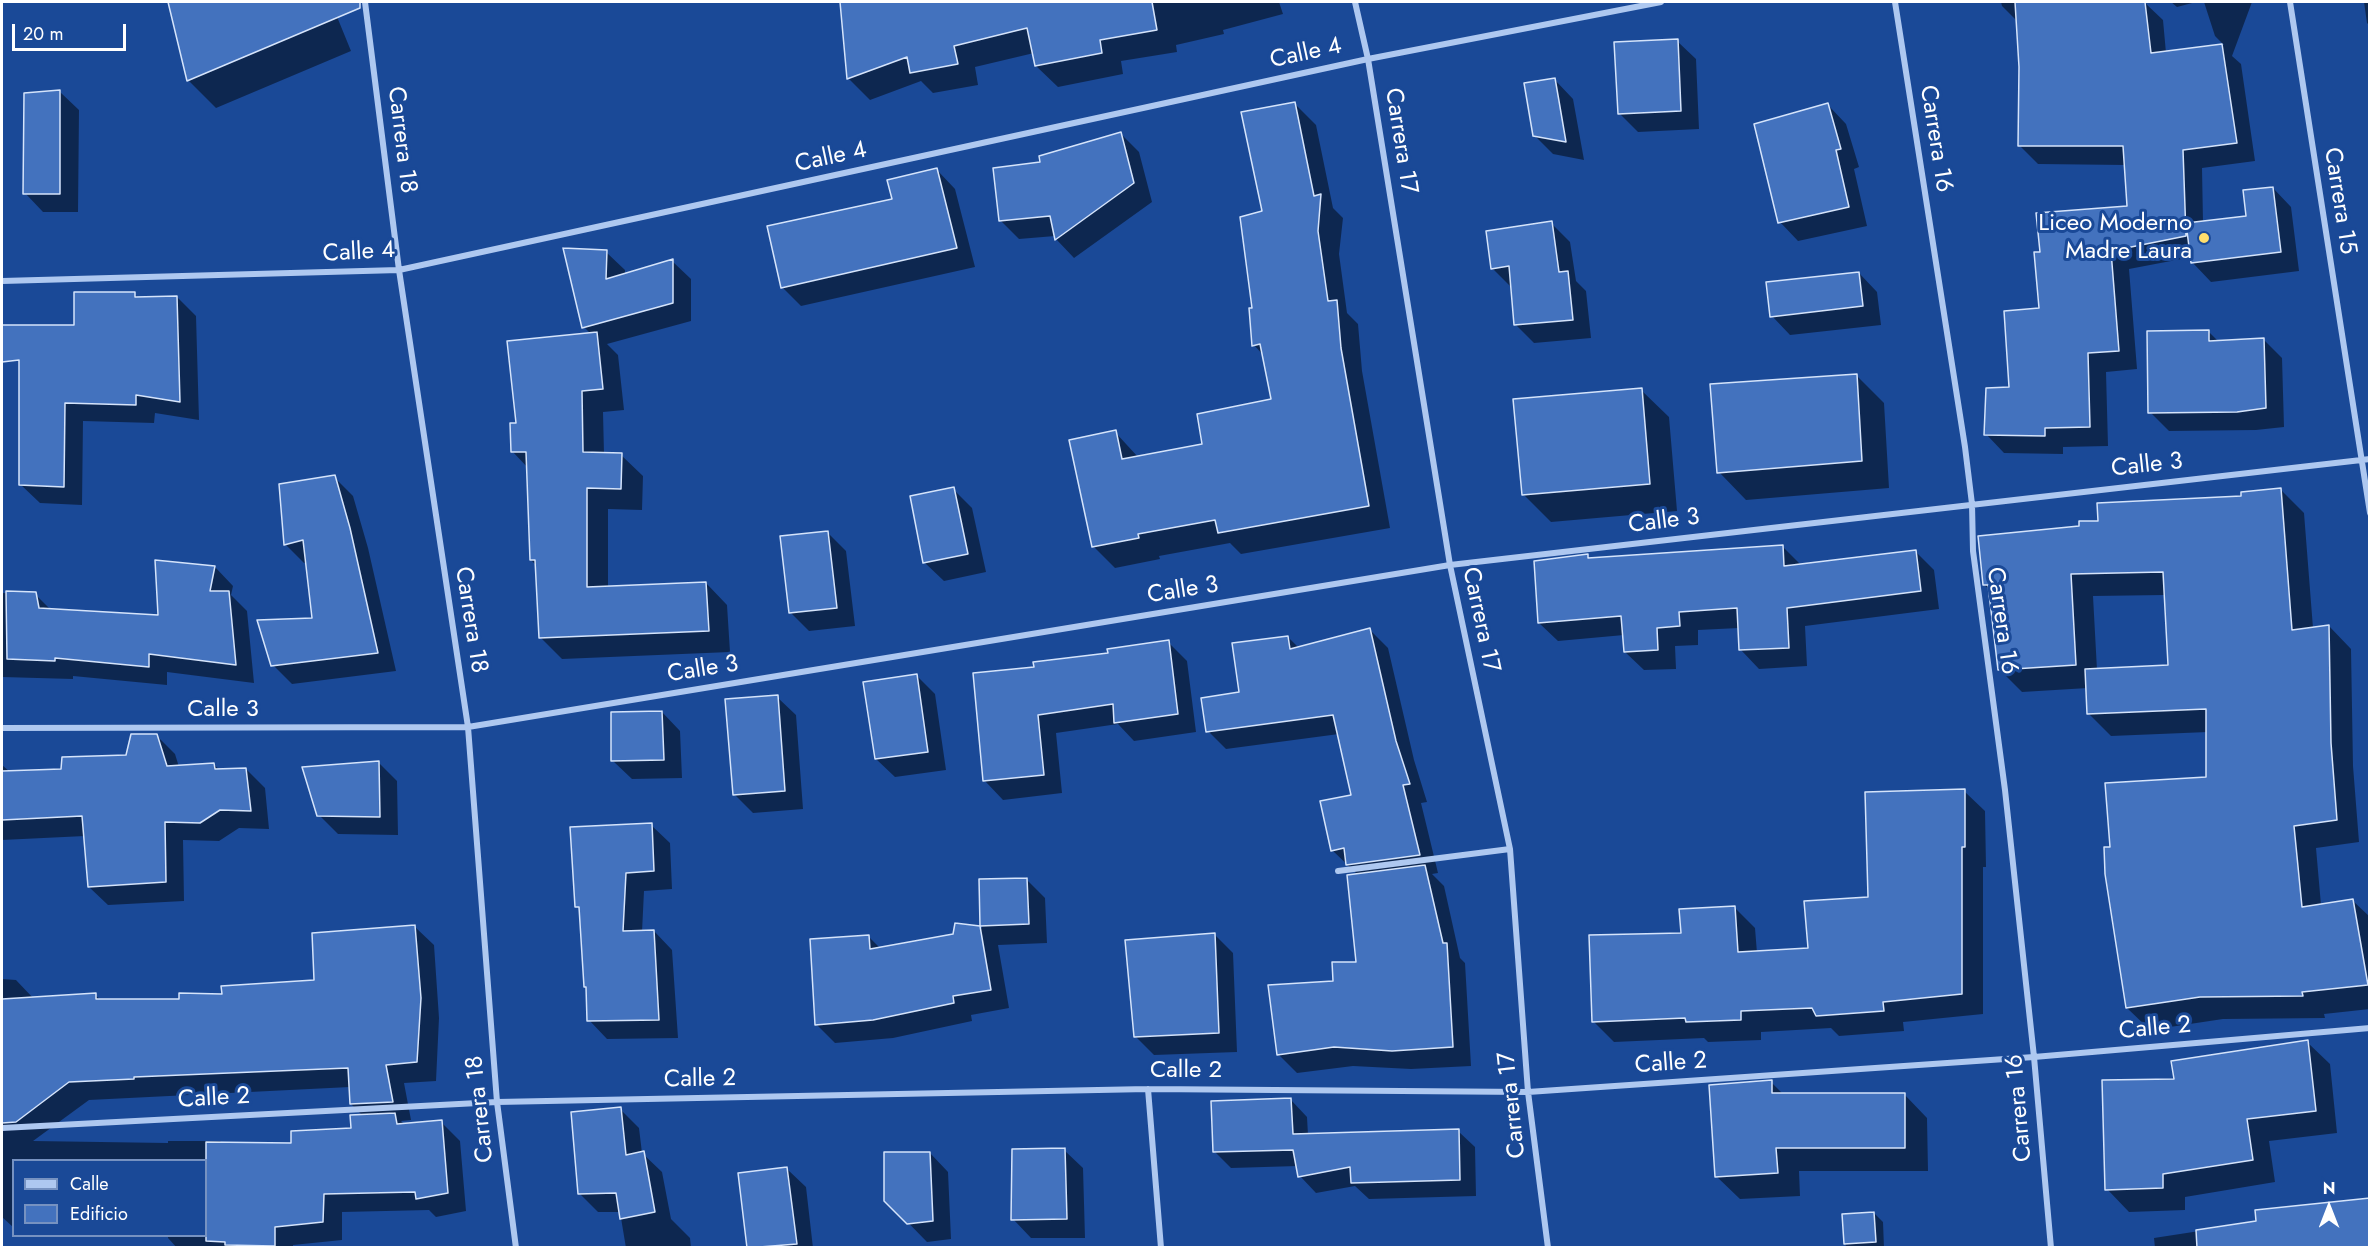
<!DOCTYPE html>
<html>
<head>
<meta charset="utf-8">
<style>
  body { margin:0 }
  #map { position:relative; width:2371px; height:1249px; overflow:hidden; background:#1a4997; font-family:Jost,sans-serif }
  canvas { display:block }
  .frame { position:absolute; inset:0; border:3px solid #fff; pointer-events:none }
  .legend { position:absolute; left:12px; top:1159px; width:195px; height:78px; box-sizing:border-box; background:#1a4997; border:2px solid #7692c1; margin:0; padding:8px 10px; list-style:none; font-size:18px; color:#fff }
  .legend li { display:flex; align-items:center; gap:12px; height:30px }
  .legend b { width:30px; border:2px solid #7692c1 }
  .north { position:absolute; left:2299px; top:1177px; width:60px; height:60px; -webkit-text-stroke:4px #1a4997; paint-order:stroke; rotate:0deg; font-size:16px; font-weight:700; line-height:24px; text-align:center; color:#fff }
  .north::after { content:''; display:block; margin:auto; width:21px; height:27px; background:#fff; clip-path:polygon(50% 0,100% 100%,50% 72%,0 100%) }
  .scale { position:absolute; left:12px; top:24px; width:114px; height:27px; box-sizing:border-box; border:3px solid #fff; border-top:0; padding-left:8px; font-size:18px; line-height:21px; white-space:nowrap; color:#fff; -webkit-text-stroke:4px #1a4997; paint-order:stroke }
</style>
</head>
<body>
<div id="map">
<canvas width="2371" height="1249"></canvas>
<div class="frame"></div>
<ul class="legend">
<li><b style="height:8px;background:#aec8f0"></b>Calle</li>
<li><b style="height:16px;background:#4372be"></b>Edificio</li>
</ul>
<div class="north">N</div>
<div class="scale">20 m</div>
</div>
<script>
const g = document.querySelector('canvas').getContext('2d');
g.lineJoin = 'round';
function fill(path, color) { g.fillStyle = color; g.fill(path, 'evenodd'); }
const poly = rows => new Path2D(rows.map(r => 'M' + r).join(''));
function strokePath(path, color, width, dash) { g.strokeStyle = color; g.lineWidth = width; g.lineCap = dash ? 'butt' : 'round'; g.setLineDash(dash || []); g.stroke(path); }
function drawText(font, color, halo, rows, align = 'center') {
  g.font = font + ' Jost,sans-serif'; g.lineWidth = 6; g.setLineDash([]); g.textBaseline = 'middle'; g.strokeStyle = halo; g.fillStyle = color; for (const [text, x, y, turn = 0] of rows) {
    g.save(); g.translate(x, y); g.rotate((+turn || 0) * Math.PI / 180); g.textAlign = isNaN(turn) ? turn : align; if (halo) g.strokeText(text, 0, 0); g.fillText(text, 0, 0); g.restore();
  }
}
fill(poly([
  [169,2,331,2,351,51,216,108,188,80],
  [842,2,1279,2,1283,14,1223,30,1224,34,1176,45,1177,52,1121,61,1123,74,1058,87,1036,66,1034,53,975,67,978,85,933,93,921,81,870,100,848,78],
  [2001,2,2083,2,2084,9,2144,2,2163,20,2166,53,2224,45,2215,36,2204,2,2252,2,2232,56,2241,64,2255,161,2202,168,2203,222,2248,217,2273,188,2291,207,2299,271,2211,282,2193,263,2192,257,2129,269,2137,369,2106,372,2108,446,2063,447,2063,454,2004,453,1986,434,2011,389,2041,309,2041,253,2129,208,2126,165,2038,164,2019,145,2020,67,2018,22,2002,6],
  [2171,2,2196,2,2177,7],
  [2364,2,2370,2,2370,26,2367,23],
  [1677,41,1696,59,1699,129,1638,132,1619,113],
  [1555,80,1573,99,1584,160,1553,154,1534,135],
  [60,92,79,110,78,212,43,212,25,193],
  [1294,103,1316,125,1333,208,1343,218,1339,254,1347,313,1358,324,1362,371,1390,528,1241,554,1230,543,1159,556,1160,559,1115,568,1093,546,1115,432,1138,457,1204,445,1273,400,1264,356,1254,345,1254,309,1263,212],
  [1828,105,1846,124,1859,167,1854,169,1867,226,1798,241,1780,222],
  [1120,133,1139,152,1152,202,1074,258,1056,239,1055,236,1019,239,1001,221,1042,164],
  [937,170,955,189,975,267,801,306,782,287,894,200],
  [1551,223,1570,242,1576,281,1586,291,1591,338,1534,343,1516,325,1511,287,1492,268],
  [606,252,625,270,625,275,672,261,691,279,691,321,607,344,618,355,624,410,603,412,604,454,621,455,643,476,642,510,608,509,608,588,706,583,727,605,730,652,562,659,540,637,536,565,531,560,528,468,512,451,517,424,591,334,584,327],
  [1859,273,1877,292,1881,325,1790,335,1772,316],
  [134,294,139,298,177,297,196,316,199,420,155,413,154,423,83,421,82,505,40,503,21,485,76,327],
  [2209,332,2219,342,2263,339,2282,358,2284,427,2256,430,2169,431,2150,412],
  [1856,375,1884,403,1889,488,1746,500,1719,472],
  [1641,390,1669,417,1677,511,1551,522,1523,494],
  [334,477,353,496,368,548,396,671,292,684,273,665,313,620,307,562,304,563,285,544],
  [953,489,972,508,986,572,944,581,925,563,912,497],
  [2281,490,2304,513,2313,628,2329,626,2351,649,2353,766,2359,842,2316,848,2321,905,2352,900,2370,917,2370,1009,2324,1014,2325,1018,2223,1019,2150,1030,2127,1008,2111,848,2208,778,2208,732,2111,736,2088,713,2088,688,2022,692,1999,669,1990,590,1984,585,2081,528,2099,522],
  [2165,595,2169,667,2097,670,2093,596],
  [827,532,846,551,855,626,809,631,791,613],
  [1783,547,1801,565,1915,551,1934,570,1939,609,1805,626,1807,666,1759,669,1741,650,1739,628,1698,630,1698,645,1675,646,1676,669,1644,670,1625,652,1624,635,1558,641,1539,623,1588,556,1591,559],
  [215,567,233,586,231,595,247,611,254,683,167,672,167,685,73,676,73,679,2,677,2,593,35,594,51,610,160,617],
  [1370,630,1388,648,1414,760,1427,802,1421,803,1438,873,1432,874,1444,886,1460,958,1465,963,1471,1066,1411,1069,1353,1066,1297,1073,1278,1054,1358,963,1358,875,1332,850,1353,796,1339,734,1226,749,1208,731,1288,637,1299,648],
  [1168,642,1187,661,1196,732,1134,741,1118,724,1056,733,1062,793,1003,800,985,781,1036,669],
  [916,675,935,694,946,770,895,777,876,759],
  [777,697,796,715,803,809,753,813,734,794],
  [662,712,680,731,682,778,632,779,613,761],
  [156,735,175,754,179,767,213,764,220,770,246,769,265,788,269,829,239,828,219,841,183,840,184,901,108,905,89,887,85,836,2,840,2,765,10,772,63,771,127,757],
  [378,762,397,781,398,835,338,834,319,815],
  [1964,791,1985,811,1986,867,1983,867,1983,1014,1903,1022,1904,1031,1839,1036,1831,1028,1761,1032,1761,1040,1708,1042,1704,1038,1614,1042,1593,1021,1682,934,1734,907,1755,928,1757,953,1810,950,1870,898],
  [651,825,670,843,672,889,644,891,642,932,654,931,672,950,678,1038,607,1039,589,1020,581,910,577,906],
  [1026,879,1045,898,1047,943,998,945,1009,1008,971,1015,972,1021,893,1038,835,1043,816,1024,868,936,881,949,955,935,956,924,982,928,980,881],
  [415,927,434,945,439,1018,436,1081,404,1083,411,1120,401,1121,405,1125,441,1122,460,1141,466,1211,436,1217,429,1210,342,1212,342,1240,293,1245,293,1248,177,1248,168,1238,168,1236,206,1236,206,1160,14,1160,14,1228,2,1217,2,979,16,980,34,999,95,995,102,1001,181,1001,316,982],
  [350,1087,351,1104,363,1116,352,1129,293,1145,223,1144,220,1141,168,1141,168,1143,33,1141,89,1100],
  [1214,934,1233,953,1237,1052,1154,1055,1136,1037],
  [2307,1042,2330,1064,2337,1133,2269,1141,2275,1182,2185,1197,2185,1210,2129,1212,2107,1189],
  [1771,1082,1784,1095,1904,1094,1927,1118,1928,1171,1799,1171,1800,1196,1740,1199,1716,1176],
  [1291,1100,1307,1117,1308,1135,1458,1131,1475,1147,1476,1196,1369,1199,1355,1186,1316,1193,1300,1176,1298,1166,1231,1168,1214,1151],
  [620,1109,639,1128,642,1153,662,1172,671,1219,690,1238,691,1248,626,1248,620,1212,598,1212,579,1193],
  [1064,1150,1083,1168,1085,1238,1031,1238,1013,1219],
  [930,1153,948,1172,951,1239,927,1242,886,1200],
  [787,1169,806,1187,813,1248,749,1248],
  [1874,1213,1883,1222,1884,1248,1846,1248,1843,1216],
  [2258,1222,2370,1248,2155,1248,2154,1238]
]), '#0007');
const building = poly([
  [168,2,360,2,360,8,187,81,168,2],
  [840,2,1152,2,1157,30,1100,40,1102,53,1035,66,1027,28,954,46,958,64,910,73,907,57,847,79,840,2],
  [2015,2,2145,2,2151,53,2222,44,2237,143,2183,150,2186,236,2111,251,2119,351,2088,353,2090,427,2045,428,2045,436,1984,435,1986,388,2009,387,2004,311,2039,308,2034,252,2040,252,2036,213,2127,206,2123,146,2018,146,2019,67,2015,2],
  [1678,39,1681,111,1618,114,1614,42,1678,39],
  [1555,78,1559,101,1566,142,1533,136,1524,83,1555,78],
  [60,90,60,194,23,194,24,93,60,90],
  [1295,102,1314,196,1321,194,1318,231,1328,301,1337,300,1341,348,1369,506,1218,533,1215,520,1138,534,1139,538,1092,547,1069,440,1116,430,1122,459,1202,444,1197,414,1271,399,1260,344,1252,346,1249,308,1252,308,1240,217,1262,211,1241,112,1295,102],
  [1828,103,1841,149,1836,150,1849,207,1778,223,1754,124,1828,103],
  [1121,132,1134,183,1055,240,1050,216,999,221,993,168,1040,162,1039,156,1121,132],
  [937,168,957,248,781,288,767,226,892,199,887,180,937,168],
  [2273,187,2281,252,2191,263,2186,223,2246,216,2243,190,2273,187],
  [1552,221,1559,272,1568,271,1573,320,1514,325,1509,266,1491,269,1486,231,1552,221],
  [563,248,607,250,606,279,673,259,673,303,582,328,563,248],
  [1859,272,1863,306,1770,317,1766,282,1859,272],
  [74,292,135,292,135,297,177,296,180,402,136,395,136,405,65,403,64,487,19,485,19,360,2,362,2,325,74,325,74,292],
  [2209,330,2209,341,2264,338,2266,408,2237,412,2148,413,2147,331,2209,330],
  [597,332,603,389,582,391,583,452,622,453,621,489,587,488,587,587,706,582,709,631,539,638,535,560,530,560,526,452,511,452,510,423,516,423,507,341,597,332],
  [1857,374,1862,461,1717,473,1710,384,1857,374],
  [1642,388,1650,484,1522,495,1513,399,1642,388],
  [335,475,350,528,378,653,271,666,257,620,312,618,303,540,284,545,279,484,335,475],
  [954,487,968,554,923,563,910,496,954,487],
  [2281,488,2292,630,2329,625,2331,743,2337,820,2294,826,2302,907,2353,899,2368,985,2302,992,2303,996,2200,997,2126,1008,2105,874,2104,847,2110,847,2105,783,2206,777,2206,709,2087,714,2085,669,2168,665,2163,572,2071,574,2076,665,1998,670,1988,585,1983,585,1978,536,2079,526,2079,521,2098,521,2097,503,2241,496,2241,492,2281,488],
  [828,531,837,608,789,613,780,536,828,531],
  [1783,545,1784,566,1916,550,1921,591,1787,608,1789,648,1739,650,1737,608,1679,612,1680,626,1657,628,1658,650,1624,652,1621,616,1538,623,1534,561,1588,554,1588,558,1783,545],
  [155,560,215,566,210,591,229,591,236,665,149,654,149,667,55,658,55,661,7,659,6,591,36,592,39,608,158,615,155,560],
  [1370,628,1396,741,1410,784,1403,785,1420,855,1346,865,1344,848,1331,851,1320,801,1351,795,1333,715,1206,732,1201,698,1239,692,1232,643,1288,636,1290,649,1370,628],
  [1169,640,1178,714,1114,723,1113,704,1038,715,1044,775,983,781,973,673,1034,667,1033,662,1108,653,1107,649,1169,640],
  [917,674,928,752,875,759,863,682,917,674],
  [778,695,785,791,733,795,725,699,778,695],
  [662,711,664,760,611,761,611,712,662,711],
  [131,734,157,734,167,766,214,763,215,769,246,768,251,811,220,810,200,823,165,822,166,882,88,887,82,816,2,820,2,771,61,769,62,757,126,755,131,734],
  [379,761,380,817,317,816,302,767,379,761],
  [1965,789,1965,847,1962,847,1962,994,1883,1002,1884,1011,1816,1016,1812,1008,1741,1011,1741,1020,1686,1022,1685,1018,1592,1022,1589,935,1681,933,1679,909,1735,906,1738,952,1808,948,1804,901,1868,897,1865,792,1965,789],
  [652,823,654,871,626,873,623,931,654,930,659,1020,587,1021,586,987,584,987,579,907,575,907,570,827,652,823],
  [1425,865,1443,943,1447,943,1453,1047,1392,1051,1334,1047,1277,1055,1268,985,1333,981,1332,962,1356,962,1347,875,1425,865],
  [1027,878,1029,924,980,926,979,879,1027,878],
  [955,923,980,926,991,990,953,996,954,1003,873,1020,815,1025,810,939,869,935,870,949,953,934,955,923],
  [415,925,421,998,417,1062,386,1065,393,1102,350,1104,348,1068,134,1077,134,1079,69,1082,16,1122,2,1123,2,999,96,993,96,999,179,999,179,993,222,994,221,986,314,980,312,933,415,925],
  [1215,933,1219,1033,1134,1037,1125,940,1215,933],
  [2308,1040,2316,1111,2247,1119,2253,1160,2163,1174,2163,1188,2105,1190,2102,1080,2174,1079,2171,1061,2308,1040],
  [1772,1080,1772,1093,1905,1093,1905,1148,1776,1148,1778,1173,1715,1177,1709,1085,1772,1080],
  [1291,1098,1293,1134,1459,1129,1460,1180,1351,1183,1350,1167,1298,1177,1293,1150,1213,1152,1211,1101,1291,1098],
  [621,1107,626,1155,644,1151,655,1212,620,1219,616,1193,578,1194,571,1112,621,1107],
  [395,1113,397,1124,442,1120,448,1193,416,1199,415,1192,324,1194,323,1222,275,1227,275,1246,225,1245,225,1242,206,1241,206,1142,291,1143,291,1131,351,1128,350,1115,395,1113],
  [1065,1148,1067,1219,1011,1220,1012,1149,1065,1148],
  [884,1152,930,1152,933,1221,907,1224,884,1201,884,1152],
  [787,1167,797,1244,747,1248,738,1173,787,1167],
  [2370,1198,2370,1248,2197,1248,2196,1230,2256,1221,2255,1210,2370,1198],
  [1874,1212,1876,1242,1844,1244,1842,1214,1874,1212]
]);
fill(building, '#4372be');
strokePath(building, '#d5e4fb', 1.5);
strokePath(poly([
  [365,2,399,270,468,727,497,1102,516,1248],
  [1355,2,1368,59,1450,565,1510,849,1528,1092,1548,1248],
  [1895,2,1965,447,1972,504,1973,551,2005,790,2034,1057,2051,1248],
  [2290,2,2370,513],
  [2,281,399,270,1368,59,1661,2],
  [2,728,468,727,1450,565,2370,459],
  [1338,871,1510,849],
  [1148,1089,1161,1248],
  [2,1128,497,1102,1148,1089,1528,1092,2034,1057,2370,1028]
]), '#aec8f0', 6);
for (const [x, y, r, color] of [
  [2204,238,6,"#ffde6d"]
]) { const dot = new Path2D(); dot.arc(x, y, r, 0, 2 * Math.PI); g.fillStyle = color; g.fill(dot); strokePath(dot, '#1a4997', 2); }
drawText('24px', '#fff', '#1a4997', [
  ["Calle 4",1306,54,-12],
  ["Carrera 16",1935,139,81],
  ["Carrera 18",401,140,83],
  ["Carrera 17",1400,141,81],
  ["Calle 4",831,158,-12],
  ["Carrera 15",2339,201,81],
  ["Calle 4",359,253,-3],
  ["Calle 3",2147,466,-6],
  ["Calle 3",1664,522,-7],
  ["Calle 3",1183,591,-9],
  ["Carrera 18",470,620,81],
  ["Carrera 17",1480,620,78],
  ["Carrera 16",2001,621,82],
  ["Calle 3",703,670,-9],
  ["Calle 3",223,710],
  ["Calle 2",2155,1029,-5],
  ["Calle 2",1671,1064,-4],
  ["Calle 2",1186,1071],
  ["Calle 2",700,1080,-1],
  ["Calle 2",214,1099,-3],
  ["Carrera 17",1513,1105,-96],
  ["Carrera 16",2020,1108,-95],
  ["Carrera 18",481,1109,-96]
]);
drawText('24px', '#fff', '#1a4997', [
  ["Liceo Moderno",2192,224],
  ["Madre Laura",2192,252]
], 'right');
</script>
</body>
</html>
